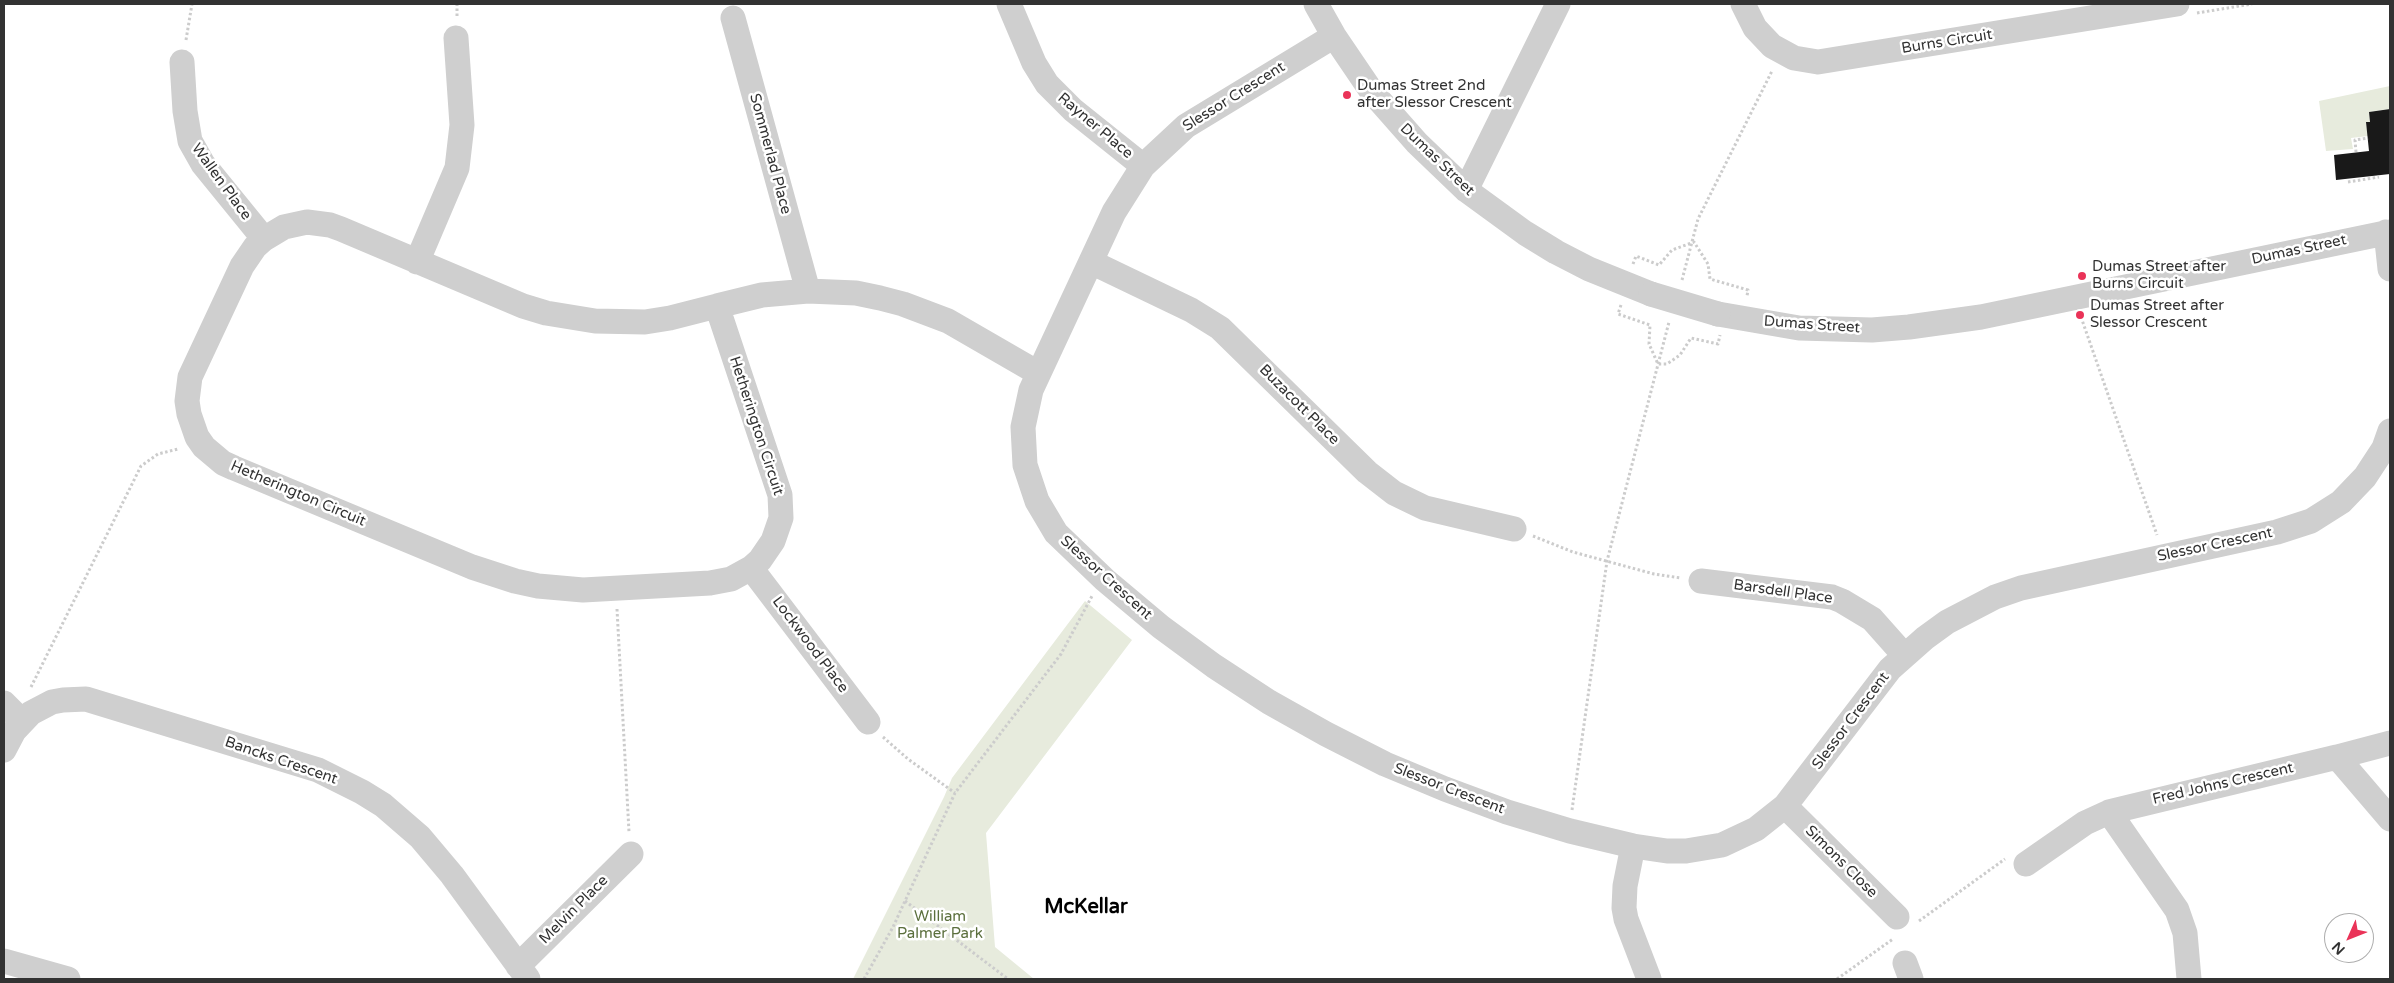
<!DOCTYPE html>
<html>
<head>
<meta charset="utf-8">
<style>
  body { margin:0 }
  #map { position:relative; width:2394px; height:983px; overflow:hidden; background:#fff; font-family:"Varela Round",sans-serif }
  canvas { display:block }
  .frame { position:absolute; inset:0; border:5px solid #323232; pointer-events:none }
  .north { position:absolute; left:2324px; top:913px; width:50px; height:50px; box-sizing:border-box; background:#fff; border:1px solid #adadad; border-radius:50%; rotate:226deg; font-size:14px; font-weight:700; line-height:20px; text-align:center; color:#323232 }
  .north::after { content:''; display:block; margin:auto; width:18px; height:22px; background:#ea3358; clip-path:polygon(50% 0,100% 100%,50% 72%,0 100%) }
</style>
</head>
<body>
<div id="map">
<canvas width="2394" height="983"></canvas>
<div class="frame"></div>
<div class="north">N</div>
</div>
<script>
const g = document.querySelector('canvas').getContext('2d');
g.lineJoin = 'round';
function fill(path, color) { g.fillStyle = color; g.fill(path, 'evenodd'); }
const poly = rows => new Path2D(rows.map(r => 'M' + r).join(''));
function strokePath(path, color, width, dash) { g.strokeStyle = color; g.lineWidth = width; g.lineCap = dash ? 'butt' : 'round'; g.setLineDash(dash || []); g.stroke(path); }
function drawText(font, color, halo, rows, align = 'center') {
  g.font = font + ' "Varela Round",sans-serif'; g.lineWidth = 5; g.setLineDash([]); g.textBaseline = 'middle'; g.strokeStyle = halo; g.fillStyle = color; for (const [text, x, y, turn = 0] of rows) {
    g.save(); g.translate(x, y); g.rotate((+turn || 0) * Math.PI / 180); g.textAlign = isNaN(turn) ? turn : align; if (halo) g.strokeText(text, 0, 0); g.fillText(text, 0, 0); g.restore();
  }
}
fill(poly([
  [2390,86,2390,109,2369,112,2370,122,2366,123,2368,136,2351,138,2353,149,2326,151,2319,101],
  [1085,601,1132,640,986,833,995,947,1034,979,853,979,944,797,952,778]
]), '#e7ebdd');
fill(poly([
  [2390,109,2390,174,2336,180,2334,155,2369,151,2366,122,2370,122,2369,112]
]), '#191919');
strokePath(poly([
  [2197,13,2252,4],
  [457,16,457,4],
  [186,40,192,4],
  [2356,152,2355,140,2368,138],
  [2348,182,2379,177],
  [1633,264,1636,256,1659,265,1672,250,1694,242,1708,264,1710,279,1748,290,1747,296],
  [1682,280,1698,219,1772,71],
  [1621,305,1618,314,1650,325,1649,344,1658,364,1667,364,1680,355,1691,338,1718,344,1720,335],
  [2081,317,2157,535],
  [1533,536,1573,552,1654,574,1681,578],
  [617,609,629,832],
  [31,687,141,466,158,454,178,449],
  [883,737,908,759,955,793],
  [1572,810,1607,561,1669,322],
  [905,901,1008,979],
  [1919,921,2005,859],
  [864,979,893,927,955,793,1061,654,1092,596],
  [1837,979,1893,939]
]), '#ccc', 3, [2.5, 2.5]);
strokePath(poly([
  [1009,4,1034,63,1047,84,1073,110,1143,166],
  [1316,4,1334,36,1372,92,1417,143,1466,190,1525,233,1556,252,1589,269,1651,294],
  [1743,4,1755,28,1772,46,1794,58,1818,62,2177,4],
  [733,18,808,291],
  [1334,36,1186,126,1143,166,1114,212,1031,390,1023,427,1025,465,1037,501,1056,533,1105,580,1161,627,1214,666,1269,702,1326,734,1385,764,1445,789,1507,812,1570,831,1633,846,1667,851,1686,851,1722,845,1756,829,1785,806,1890,669,1925,638,1947,622,1995,597,2021,588,2277,532,2311,521,2341,502,2365,477,2384,448,2390,431],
  [182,62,185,111,190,141,203,164,264,239],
  [1466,190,1558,4],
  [2386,232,2390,269],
  [417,262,457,168,462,125,456,38],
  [1091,262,1191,310,1220,328,1367,472,1394,493,1425,508,1514,529],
  [717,306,670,318,645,322,595,321,546,313,523,306,341,229,330,225,307,222,284,227,264,239,255,247,242,266,190,377,187,401,189,414,197,437,204,447,223,463,234,468,472,567,515,581,538,586,583,590,710,583,731,579,751,568,760,560,773,541,781,518,780,495,717,306,762,295,808,291,856,293,880,298,903,304,948,321,1038,373],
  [1718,314,1799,328,1872,330,1909,327,1981,317,2390,232],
  [751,568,868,722],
  [1701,581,1832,597,1842,601,1872,619,1904,655],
  [4,703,22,721],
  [4,750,14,731,31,713,52,702,63,700,86,699,318,770,362,792,383,805,420,837,452,875,528,979],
  [2337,757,2390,743],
  [1785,806,1897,917],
  [1633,846,1625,886,1624,908,1626,919,1649,979],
  [2026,864,2085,823,2109,812],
  [4,961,68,979],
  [1905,963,1911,979],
  [518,966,631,854],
  [2189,979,2185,933,2177,910,2109,812,2337,757,2390,819]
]), '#cfcfcf', 25);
strokePath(poly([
  [1651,294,1718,314]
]), '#cfcfcf', 25);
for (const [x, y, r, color] of [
  [1347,95,5,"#ea3358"],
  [2082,276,5,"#ea3358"],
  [2080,315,5,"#ea3358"]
]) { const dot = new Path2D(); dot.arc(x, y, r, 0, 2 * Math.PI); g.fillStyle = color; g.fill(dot); strokePath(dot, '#fff', 2); }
drawText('15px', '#323232', '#fff', [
  ["Burns Circuit",1947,42,-9],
  ["Slessor Crescent",1234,97,-32],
  ["Rayner Place",1095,126,40],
  ["Sommerlad Place",770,154,75],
  ["Dumas Street",1437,160,44],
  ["Wallen Place",221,182,54],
  ["Dumas Street",2299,250,-12],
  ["Dumas Street",1812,325,4],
  ["Buzacott Place",1299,405,45],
  ["Hetherington Circuit",756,426,72],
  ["Hetherington Circuit",298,494,23],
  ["Slessor Crescent",2215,545,-12],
  ["Slessor Crescent",1106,578,42],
  ["Barsdell Place",1783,592,8],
  ["Lockwood Place",810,645,53],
  ["Slessor Crescent",1851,721,-53],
  ["Bancks Crescent",281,761,19],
  ["Fred Johns Crescent",2223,784,-13],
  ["Slessor Crescent",1449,789,21],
  ["Simons Close",1841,862,45],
  ["Melvin Place",574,910,-45]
]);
drawText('15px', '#323232', '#fff', [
  ["Dumas Street 2nd",1357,86],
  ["after Slessor Crescent",1357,103],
  ["Dumas Street after",2092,267],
  ["Burns Circuit",2092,284],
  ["Dumas Street after",2090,306],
  ["Slessor Crescent",2090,323]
], 'left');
drawText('15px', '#5b6f3d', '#fff', [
  ["William",940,917],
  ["Palmer Park",940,934]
]);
drawText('bold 20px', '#000', '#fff', [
  ["McKellar",1086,908]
]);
</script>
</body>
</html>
